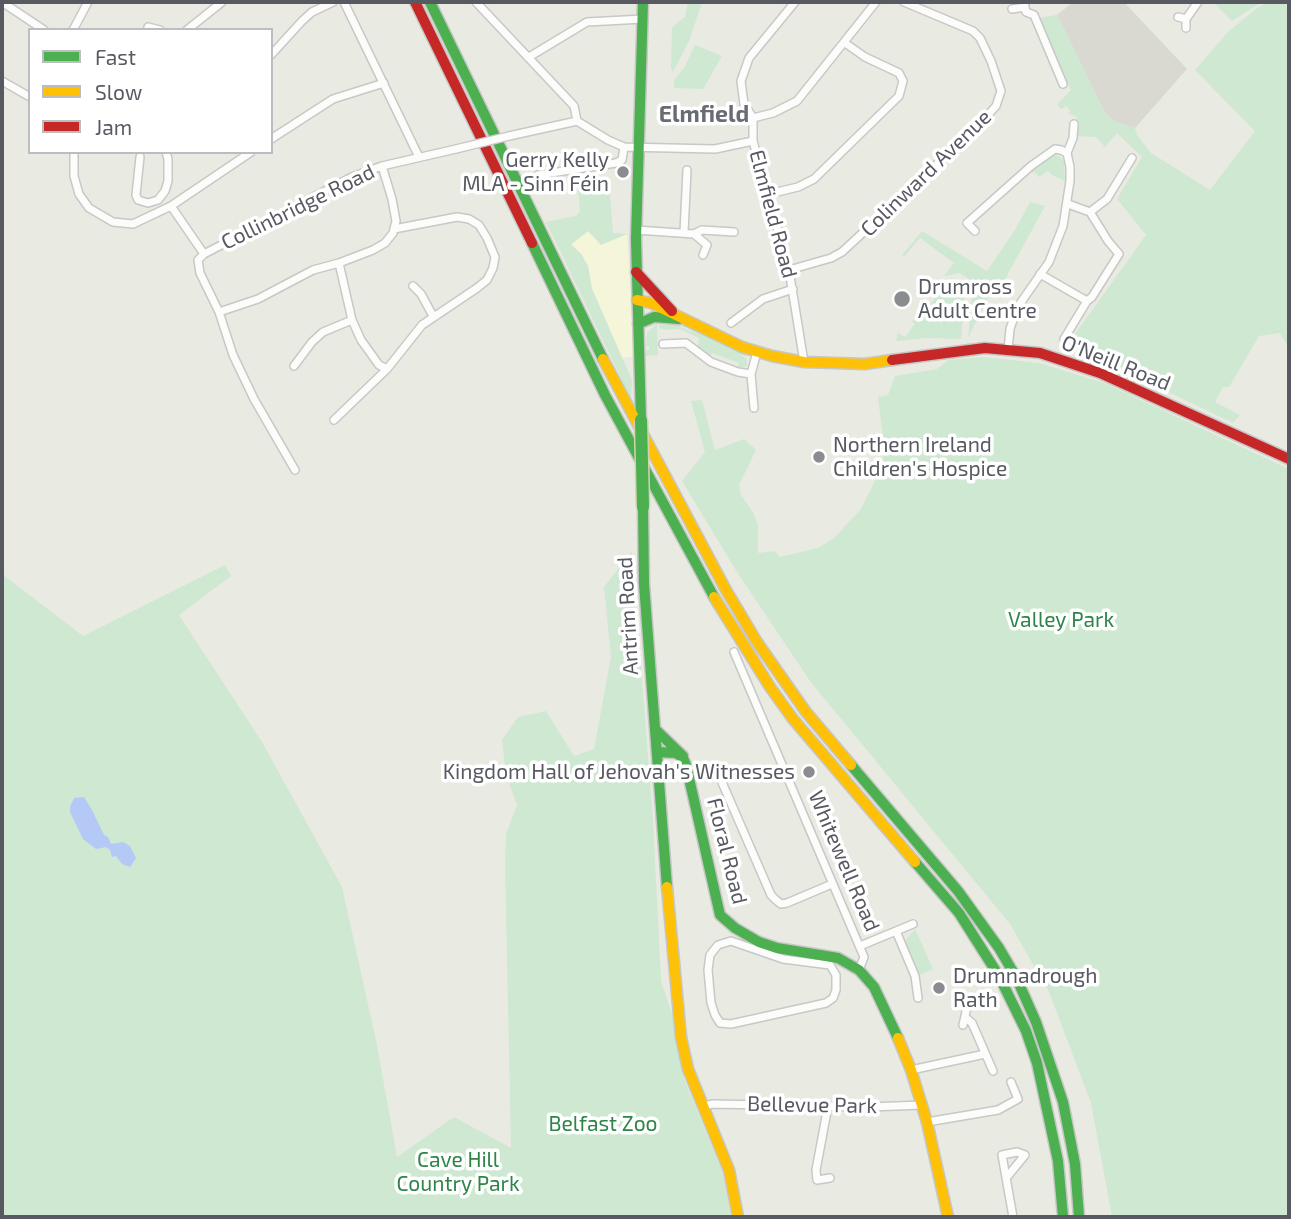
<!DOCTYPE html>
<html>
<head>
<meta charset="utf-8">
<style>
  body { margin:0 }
  #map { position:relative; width:1291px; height:1219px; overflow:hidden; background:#e9eae2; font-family:"Exo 2",sans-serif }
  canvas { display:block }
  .frame { position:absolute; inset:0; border:4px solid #585a62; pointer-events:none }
  .legend { position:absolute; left:28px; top:28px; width:245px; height:126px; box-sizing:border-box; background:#fff; border:2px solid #bcbdc0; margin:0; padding:9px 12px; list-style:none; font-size:21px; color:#585a62 }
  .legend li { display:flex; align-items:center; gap:14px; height:35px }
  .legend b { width:35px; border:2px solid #bcbdc0 }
</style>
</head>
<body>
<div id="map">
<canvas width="1291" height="1219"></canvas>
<div class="frame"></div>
<ul class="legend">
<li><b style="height:9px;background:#4caf50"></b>Fast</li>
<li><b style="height:9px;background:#ffc107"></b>Slow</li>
<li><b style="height:9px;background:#c62828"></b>Jam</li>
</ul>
</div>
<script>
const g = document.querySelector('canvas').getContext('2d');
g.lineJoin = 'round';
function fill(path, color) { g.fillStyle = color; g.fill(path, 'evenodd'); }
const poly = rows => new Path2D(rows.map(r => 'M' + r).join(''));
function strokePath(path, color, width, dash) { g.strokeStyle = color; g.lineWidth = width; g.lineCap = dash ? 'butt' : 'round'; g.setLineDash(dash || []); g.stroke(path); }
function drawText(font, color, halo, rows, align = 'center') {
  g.font = font + ' "Exo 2",sans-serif'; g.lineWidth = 7; g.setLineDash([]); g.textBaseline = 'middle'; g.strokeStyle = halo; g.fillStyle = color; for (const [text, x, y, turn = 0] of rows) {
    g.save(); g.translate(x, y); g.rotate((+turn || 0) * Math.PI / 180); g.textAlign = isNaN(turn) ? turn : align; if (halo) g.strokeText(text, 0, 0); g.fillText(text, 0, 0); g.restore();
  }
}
fill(poly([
  [589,231,601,245,627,234,634,356,622,358,592,288,588,266,571,245]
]), '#f5f6d9');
fill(poly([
  [1073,2,1124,2,1187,69,1135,128,1116,122,1105,113,1057,15]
]), '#d9d9d2');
fill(poly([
  [688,2,702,2,689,41,673,72,671,68,672,27,685,17],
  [1213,2,1262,2,1232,21],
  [1268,2,1289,2,1289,348,1280,333,1259,336,1229,387,1223,387,1215,402,1240,415,1233,423,1108,363,1065,348,1146,235,1117,199,1142,157,1117,133,1105,147,1096,137,1075,136,1077,117,1068,113,1071,111,1066,106,1061,109,1057,104,1071,90,1038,18,1057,15,1105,113,1116,122,1135,128,1137,135,1151,153,1210,190,1255,131,1195,70,1228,32,1257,8],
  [695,45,722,56,703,89,674,88,674,80,684,68],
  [1054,155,1059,156,1064,161,1065,181,1052,175,1048,171,1039,177,1035,172,1028,173],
  [609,184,613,233,627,234,601,245,588,231,571,244,582,255,588,266,592,289,632,380,631,399,546,222,576,216,580,211,578,190],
  [1030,202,1045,206,1004,281,1000,280,989,296,968,338,972,296,970,280,960,273,944,276,954,263,920,238,904,257,902,255,922,231,987,271,1015,230],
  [952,280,961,281,965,288,961,339,928,338,896,341,898,333,905,337,915,324,912,321,921,317,940,291],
  [649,321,675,321,749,354,746,356,738,354,746,358,747,366,737,368,739,363,712,353,710,358,698,347,699,338,680,329,667,330,659,328,659,325,676,325,697,334,687,328,664,322,650,326],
  [657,324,658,355,646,356,646,350,649,350,649,346,646,346,647,333],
  [984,357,1039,363,1104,383,1289,469,1289,1217,1112,1217,1091,1103,1049,992,1010,924,810,681,737,572,682,481,705,452,691,401,702,400,715,450,744,439,756,450,739,485,741,495,753,512,758,525,758,553,775,551,780,557,818,548,834,538,861,509,882,467,884,445,878,397,888,395,895,376,937,369,948,360],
  [632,551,653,820,661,981,673,1017,684,1079,723,1173,731,1217,2,1217,2,574,83,636,225,565,231,576,179,615,262,742,342,887,377,1045,397,1157,454,1117,511,1148,505,863,506,834,517,805,506,775,502,740,518,717,546,711,574,756,594,749,611,657,604,587],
  [915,929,933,969,919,975,905,941]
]), '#cfe8d2');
fill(poly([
  [84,797,92,810,104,835,108,837,111,844,123,842,130,846,136,858,130,867,122,864,116,856,112,857,110,850,106,847,96,849,83,839,70,812,70,807,74,798]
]), '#b4c9f6');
const street = poly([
  [2,2,44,30],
  [344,2,419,157],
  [476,2,574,106,577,121],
  [795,2,749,58,741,81,744,104,753,118,753,141,789,270,804,362],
  [1024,2,1026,12,1034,15,1063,84],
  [1012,9,1025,7],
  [1178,17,1186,19,1186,28],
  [1186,19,1198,2],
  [148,27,160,30],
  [73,30,88,2],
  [187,30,222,2],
  [271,55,302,21,312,12,333,2],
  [529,57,587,22,643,19],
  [2,81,30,97],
  [753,118,773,113,797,101,876,2],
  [509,136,577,121,608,140,624,147,715,149,753,141],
  [271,139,333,99,384,83],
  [74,152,74,176,79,194,89,208,113,222,133,224,171,206,251,152],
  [1067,153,1073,138,1074,124],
  [140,157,136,195,138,200,148,203,158,200,165,191,168,181,168,159,166,152],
  [538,175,616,163,622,160,624,147],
  [769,194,798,187,814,179,899,96,903,81,899,73,865,57,845,43],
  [171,206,204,254],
  [1090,212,1107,199,1132,158],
  [636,230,694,234,707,245,703,255],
  [975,231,967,223,1031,166,1055,149,1061,150,1067,153,1070,167,1070,181,1063,226,1049,262,1017,308,1010,329,1008,349],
  [684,232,687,170],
  [694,234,702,230,734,232],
  [339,263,352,320,361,340,379,365,387,369],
  [789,270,831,258,842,252,978,126,996,106,1001,91,991,61,980,38,973,31,904,2],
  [1040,274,1087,301,1092,297,1119,254,1108,241,1090,212,1068,204],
  [413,286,421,294,433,316],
  [219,312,258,299,313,270,339,263,373,250,385,243,393,233,396,221,392,199,382,166],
  [731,323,763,299,793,289],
  [1064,339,1087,301],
  [663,344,686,343,711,362,738,372,751,374],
  [294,366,312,342,323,332,352,320],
  [754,408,751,374,757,352],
  [334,420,387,369,422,325,477,288,487,280,493,268,495,257,487,238,479,225,469,219,457,217,394,229],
  [295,470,254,399,233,355,219,312,200,273,198,260,204,254,352,177,382,166,456,149],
  [734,652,864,957,859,970],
  [721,780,771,895,776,900,781,904,787,903,832,884],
  [896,931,915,976,918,998],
  [731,941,783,959,830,965,836,975,836,990,833,998,826,1003,731,1024,720,1023,715,1015,711,1003,708,970,710,955,718,945,731,941],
  [860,946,913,924],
  [966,1018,972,1023,993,1071],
  [963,1025,967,1007],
  [911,1070,985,1054],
  [703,1106,713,1104,870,1107,922,1105],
  [828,1106,816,1170,817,1180,830,1178],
  [927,1122,998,1110,1018,1099,1011,1082],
  [1007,1177,1025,1155,1017,1152,1002,1155,1013,1217]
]);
const fast = poly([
  [430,2,603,359],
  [532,243,605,395,714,597],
  [638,324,654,317,679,319],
  [641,420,636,239,643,2],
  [643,507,644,584,667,887],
  [655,729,683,756],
  [657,752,676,753,683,758,686,765,720,915,735,928,759,942,777,948,838,958,859,970,874,987,898,1038],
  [851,765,958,891,999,948,1016,977,1036,1022,1063,1102,1075,1164,1079,1217],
  [915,862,959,913,999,976,1026,1031,1037,1063,1058,1161,1063,1217]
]);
const slow = poly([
  [637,300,651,303,742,347,772,356,804,362,865,364,892,360],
  [603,359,726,590,757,642,806,712,851,765],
  [714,597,770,687,793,719,915,862],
  [667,887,681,1037,688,1069,729,1170,738,1217],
  [898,1038,911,1070,927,1122,948,1217]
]);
const jam = poly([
  [415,2,532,243],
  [636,272,672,311],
  [892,360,985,348,1040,353,1100,373,1289,459]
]);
strokePath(street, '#c7c8c7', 10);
strokePath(fast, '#c6c7c6', 13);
strokePath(slow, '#c6c7c6', 13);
strokePath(jam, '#c6c7c6', 13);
strokePath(street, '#fcfcfb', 7);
strokePath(fast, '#4caf50', 10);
strokePath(slow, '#ffc107', 10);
strokePath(jam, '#c62828', 10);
const streetBridge = poly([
  [456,149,509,136]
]);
const fastBridge = poly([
  [641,420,643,507]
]);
strokePath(streetBridge, '#c7c8c7', 10, []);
strokePath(fastBridge, '#d4d3ae', 15, []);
strokePath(streetBridge, '#fcfcfb', 7);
strokePath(fastBridge, '#4caf50', 12);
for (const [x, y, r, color] of [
  [623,172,7,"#8b8c8f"],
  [902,299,9,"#8b8c8f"],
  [819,457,7,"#8b8c8f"],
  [809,772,7,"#8b8c8f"],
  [939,988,7,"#8b8c8f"]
]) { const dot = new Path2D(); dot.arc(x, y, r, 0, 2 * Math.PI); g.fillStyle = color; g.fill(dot); strokePath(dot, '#fff', 2.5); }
drawText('21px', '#585a62', '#fff', [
  ["Gerry Kelly",609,160,"right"],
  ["MLA - Sinn Féin",609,184,"right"],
  ["Drumross",918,287],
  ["Adult Centre",918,311],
  ["Northern Ireland",833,445],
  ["Children's Hospice",833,469],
  ["Kingdom Hall of Jehovah's Witnesses",795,772,"right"],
  ["Drumnadrough",953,976],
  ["Rath",953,1000]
], 'left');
drawText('21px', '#585a62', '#fff', [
  ["Colinward Avenue",926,173,-44],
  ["Collinbridge Road",298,207,-26],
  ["Elmfield Road",773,214,75],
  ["O'Neill Road",1116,363,22],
  ["Antrim Road",628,616,-93],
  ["Floral Road",727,851,76],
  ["Whitewell Road",844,861,67],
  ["Bellevue Park",812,1105,1]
]);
drawText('21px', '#2d8548', '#fff', [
  ["Valley Park",1061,620],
  ["Belfast Zoo",603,1124],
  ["Cave Hill",458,1160],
  ["Country Park",458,1184]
]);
drawText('bold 23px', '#696c74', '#fff', [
  ["Elmfield",704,114]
]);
</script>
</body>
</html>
